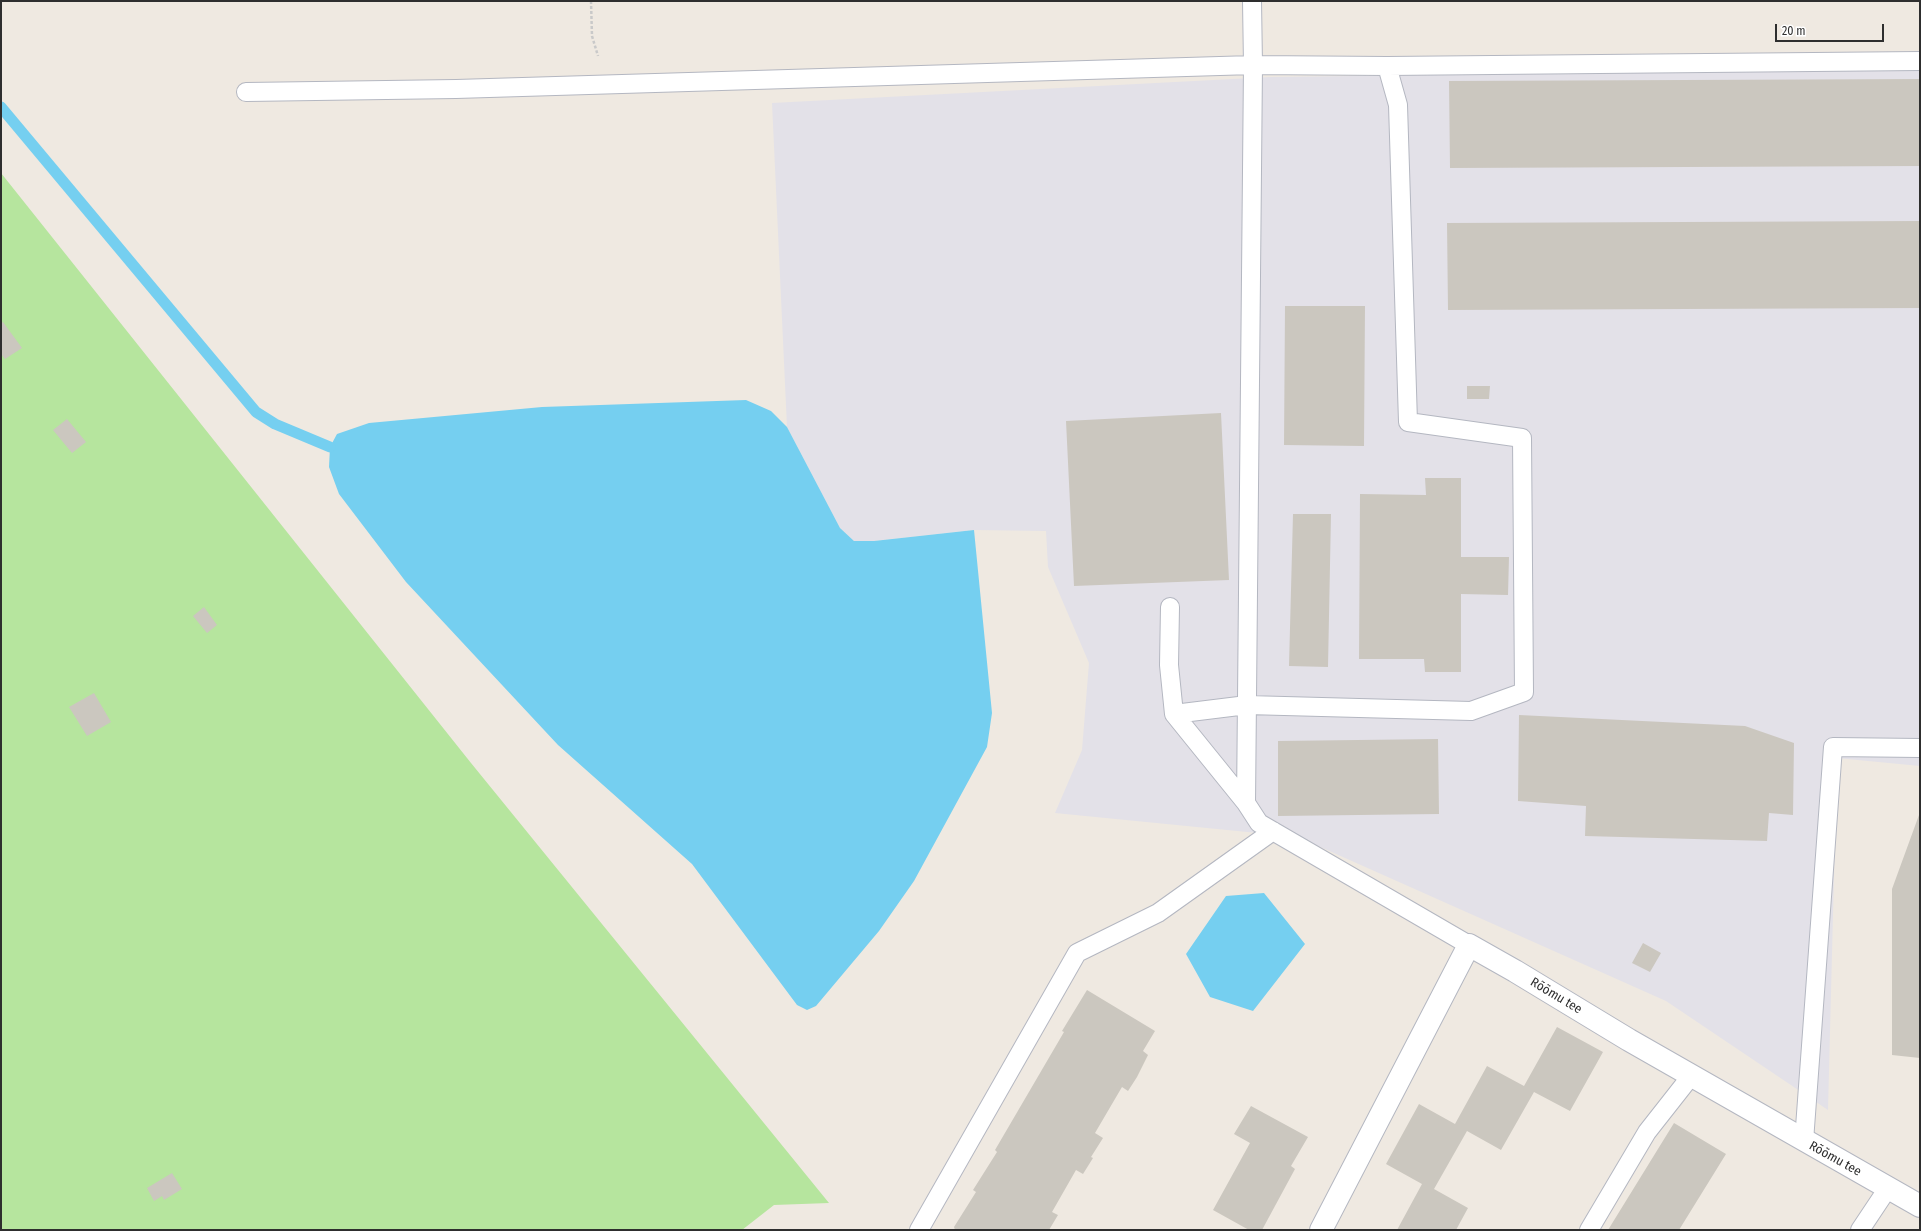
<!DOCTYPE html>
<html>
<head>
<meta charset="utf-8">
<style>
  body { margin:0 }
  #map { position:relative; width:1921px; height:1231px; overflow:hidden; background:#efe9e1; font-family:"Fira Sans Condensed",sans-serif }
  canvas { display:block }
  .frame { position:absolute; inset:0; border:2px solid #2e2e2e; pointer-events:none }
  .scale { position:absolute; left:1775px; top:24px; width:109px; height:18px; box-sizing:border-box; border:2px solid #2e2e2e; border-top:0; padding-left:5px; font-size:12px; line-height:14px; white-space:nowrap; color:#2e2e2e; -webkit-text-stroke:3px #fff; paint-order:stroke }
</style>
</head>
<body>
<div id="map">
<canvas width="1921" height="1231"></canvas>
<div class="frame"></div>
<div class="scale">20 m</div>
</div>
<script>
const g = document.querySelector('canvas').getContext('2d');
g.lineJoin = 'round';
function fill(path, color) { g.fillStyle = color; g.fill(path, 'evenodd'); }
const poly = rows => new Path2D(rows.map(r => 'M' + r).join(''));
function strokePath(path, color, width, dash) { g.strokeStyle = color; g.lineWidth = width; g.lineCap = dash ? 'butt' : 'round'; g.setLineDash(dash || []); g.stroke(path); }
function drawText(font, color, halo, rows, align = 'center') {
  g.font = font + ' "Fira Sans Condensed",sans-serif'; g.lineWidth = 3; g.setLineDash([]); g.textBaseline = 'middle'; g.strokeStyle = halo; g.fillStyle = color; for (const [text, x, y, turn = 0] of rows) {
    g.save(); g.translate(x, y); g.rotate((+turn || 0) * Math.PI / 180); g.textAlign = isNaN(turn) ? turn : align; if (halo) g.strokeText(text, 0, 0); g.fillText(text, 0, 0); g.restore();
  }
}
fill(poly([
  [1920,69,1920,766,1837,758,1828,1110,1666,1001,1298,837,1055,813,1082,750,1089,663,1048,567,1046,531,974,530,874,541,854,541,840,528,787,427,772,103,1271,77]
]), '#e3e1e8');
fill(poly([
  [1,173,471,763,829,1203,774,1205,742,1230,1,1230]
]), '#b6e59e');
fill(poly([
  [746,400,771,411,787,427,840,528,854,541,874,541,974,530,992,713,987,747,914,881,879,931,816,1006,807,1010,797,1005,692,864,558,745,406,582,339,494,329,467,330,447,337,434,369,423,542,407],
  [1264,893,1305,944,1253,1011,1210,997,1186,954,1226,896]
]), '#75cff0');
strokePath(poly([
  [1,107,256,412,275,424,330,447]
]), '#75cff0', 11);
fill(poly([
  [1920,79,1920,166,1450,168,1449,81],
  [1920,221,1920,308,1448,310,1447,223],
  [1285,306,1365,306,1364,446,1284,445],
  [3,322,22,348,5,359,1,354,1,323],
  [1467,386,1490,386,1489,399,1467,399],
  [1221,413,1229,580,1074,586,1066,421],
  [67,419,86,442,72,453,53,430],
  [1425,478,1461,478,1461,557,1509,557,1508,595,1461,594,1461,672,1425,672,1424,659,1359,659,1360,494,1426,495],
  [1293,514,1331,514,1328,667,1289,666],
  [204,607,217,625,207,633,193,616],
  [94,693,111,722,87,736,69,707],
  [1519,715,1745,726,1794,743,1793,815,1769,813,1767,841,1585,836,1586,806,1518,801],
  [1438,739,1439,814,1278,816,1278,741],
  [1919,815,1920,815,1920,1058,1892,1055,1892,889],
  [1643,943,1661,953,1650,972,1632,963],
  [1087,990,1155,1031,1143,1051,1148,1055,1137,1077,1128,1091,1122,1087,1095,1133,1103,1138,1091,1157,1093,1158,1083,1174,1076,1170,1052,1212,1058,1215,1049,1230,955,1230,954,1227,976,1192,973,1190,997,1152,995,1150,1064,1032,1062,1031],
  [1557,1027,1603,1052,1570,1111,1534,1092,1501,1150,1467,1131,1434,1189,1468,1208,1456,1230,1397,1230,1422,1184,1386,1164,1419,1104,1455,1124,1487,1066,1524,1086],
  [1251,1106,1308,1137,1291,1166,1295,1169,1262,1230,1249,1230,1213,1210,1250,1143,1234,1134],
  [1674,1123,1726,1154,1679,1230,1608,1230],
  [172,1173,182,1189,164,1200,162,1196,154,1201,147,1188]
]), '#cbc7bf');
const service = poly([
  [246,92,456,89,1253,65,1387,66,1920,61],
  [1170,607,1169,665,1174,714,1247,705,1471,711,1524,692,1522,438,1408,422,1398,105,1387,66],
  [1174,714,1246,803,1259,823,1469,945],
  [1246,803,1253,65,1252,1],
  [1804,1141,1833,747,1920,748],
  [919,1230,1077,953,1158,913,1273,831],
  [1589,1230,1647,1132,1691,1076],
  [1860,1230,1888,1188]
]);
const minor = poly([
  [1321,1230,1469,945,1515,971,1629,1040,1920,1206]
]);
strokePath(service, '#b4b7c1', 20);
strokePath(minor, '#b4b7c1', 24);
strokePath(poly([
  [591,1,592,36,598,56]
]), '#c9c9c9', 2.5, [3, 2]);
strokePath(service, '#fff', 18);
strokePath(minor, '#fff', 22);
drawText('13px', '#2e2e2e', '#fff', [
  ["Rõõmu tee",1556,996,31],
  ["Rõõmu tee",1835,1159,29]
]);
</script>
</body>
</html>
